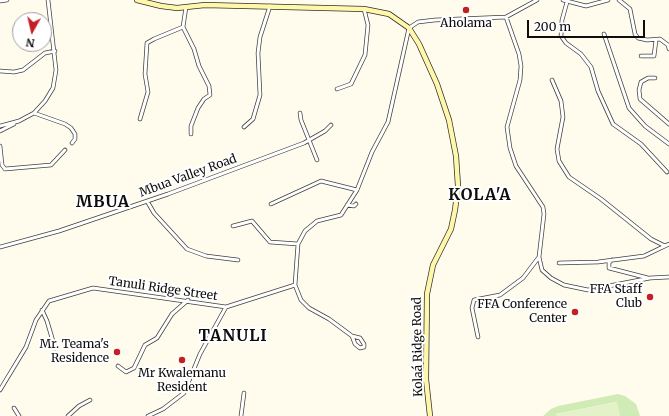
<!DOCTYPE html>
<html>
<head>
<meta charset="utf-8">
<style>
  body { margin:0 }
  #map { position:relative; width:669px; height:416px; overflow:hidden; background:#fffcee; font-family:Merriweather,serif }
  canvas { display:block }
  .north { position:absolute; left:12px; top:12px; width:40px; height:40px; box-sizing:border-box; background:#fff; border:1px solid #9e9e9e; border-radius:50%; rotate:188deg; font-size:11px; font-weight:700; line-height:16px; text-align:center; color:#0d0d0d }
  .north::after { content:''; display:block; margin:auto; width:14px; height:18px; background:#c32025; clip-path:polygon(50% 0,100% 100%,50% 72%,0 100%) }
  .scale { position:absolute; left:527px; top:20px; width:118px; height:18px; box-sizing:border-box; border:2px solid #0d0d0d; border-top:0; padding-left:5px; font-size:12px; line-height:14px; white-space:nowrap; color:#0d0d0d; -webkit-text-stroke:3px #fff; paint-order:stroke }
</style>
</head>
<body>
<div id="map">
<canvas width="669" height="416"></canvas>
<div class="north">N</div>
<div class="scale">200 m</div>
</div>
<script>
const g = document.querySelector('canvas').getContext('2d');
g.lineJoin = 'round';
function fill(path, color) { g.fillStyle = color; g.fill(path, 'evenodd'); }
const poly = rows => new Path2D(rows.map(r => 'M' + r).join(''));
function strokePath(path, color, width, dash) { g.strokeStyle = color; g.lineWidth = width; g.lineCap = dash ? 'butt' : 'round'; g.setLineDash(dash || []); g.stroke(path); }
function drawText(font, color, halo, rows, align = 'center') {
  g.font = font + ' Merriweather,serif'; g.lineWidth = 4; g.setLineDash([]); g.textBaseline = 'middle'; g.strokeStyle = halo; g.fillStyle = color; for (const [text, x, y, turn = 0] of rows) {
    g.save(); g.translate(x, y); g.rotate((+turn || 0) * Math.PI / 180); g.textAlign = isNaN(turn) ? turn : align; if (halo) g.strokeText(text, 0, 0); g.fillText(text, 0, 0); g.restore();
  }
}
fill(poly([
  [618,394,625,396,636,404,640,416,620,416,616,402,556,414,556,416,543,416,551,409,558,406]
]), '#d1ebb6');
fill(poly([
  [617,402,620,416,556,416,556,414]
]), '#e3f2c8');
const street = poly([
  [563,0,586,6,608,0],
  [619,0,630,9,635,34,638,38,647,40,660,39,668,45,669,49],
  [0,1,7,0],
  [567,2,562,20,561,36,566,43,581,54,591,67,598,91,613,124,641,144,667,172],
  [506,17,519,54,521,66,520,80,507,127,510,148,516,166,543,207,544,214,539,257,542,270,551,278,564,285,588,290,650,278,669,277],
  [183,27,194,49,199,66,209,86,210,95,204,99,198,108,191,126,191,134],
  [604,34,629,108,645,126,669,144],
  [641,56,654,56,656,40],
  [0,71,14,72,23,70,45,53,55,51],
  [655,78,648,78,641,82,639,90,640,99,669,124],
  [552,80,561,101,563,117,557,149,559,161,569,177,601,199,651,239,665,246],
  [337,89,351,84,365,55,368,25,364,9],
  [34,113,65,124,71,128,75,134,75,139,72,143],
  [300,113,301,120,317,160],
  [140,119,148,92,145,74,147,43,154,39,183,27,186,7],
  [0,126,19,121,34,113,45,101,53,88,56,70,48,0],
  [244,127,253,119,260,95,258,53,260,37,270,6],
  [0,131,14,124],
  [0,146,2,165,5,169,51,165,65,150],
  [147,201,154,213,187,249,206,256,238,260],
  [271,204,321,181,357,190],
  [347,205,354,206,356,204],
  [233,226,252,221,270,242,298,244],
  [0,247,59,231,168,194,304,143,325,131,331,125],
  [612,260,609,263,609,268,648,278],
  [559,263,598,262,644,256,669,244],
  [295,285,301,300,309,308,329,319,352,336,355,344,360,348,364,347,364,344,360,338,352,336],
  [42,310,47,321,55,348],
  [478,337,472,308,474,300,500,295,523,278,539,257],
  [118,366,126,372,134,368,145,345,157,338,172,314,188,300],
  [0,390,26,347,36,320,49,301,93,288,226,307,295,285,298,244,305,231,317,221,341,215,357,190,372,152,388,122,409,28,418,22,435,20,506,17,537,0],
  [14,408,19,416],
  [68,416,79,406,90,400],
  [148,416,163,409,184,393,200,354,226,307],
  [241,416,244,393]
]);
const secondary = poly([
  [137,0,161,6,177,8,205,5,364,9,389,14,409,28,419,44,437,84,449,120,456,156,458,186,455,210,451,229,433,265,427,294,426,379,430,416]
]);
strokePath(street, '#404040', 4.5);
strokePath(secondary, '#2f2f2f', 6);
strokePath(street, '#fff', 3);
strokePath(secondary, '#fff7a9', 4.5);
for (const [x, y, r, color] of [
  [466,10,4,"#c32025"],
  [650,297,4,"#c32025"],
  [575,312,4,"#c32025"],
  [117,352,4,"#c32025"],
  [182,360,4,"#c32025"]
]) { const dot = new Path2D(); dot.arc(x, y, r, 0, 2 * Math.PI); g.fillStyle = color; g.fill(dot); strokePath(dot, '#fff', 1.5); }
drawText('12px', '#0d0d0d', '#fff', [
  ["Aholama",466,24,"center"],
  ["FFA Staff",642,290],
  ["Club",642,304],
  ["FFA Conference",567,305],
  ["Center",567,319],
  ["Mr. Teama's",109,345],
  ["Residence",109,359],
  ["Mr Kwalemanu",182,374,"center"],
  ["Resident",182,388,"center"]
], 'right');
drawText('12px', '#0d0d0d', '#fff', [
  ["Mbua Valley Road",188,176,-20],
  ["Tanuli Ridge Street",163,289,8],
  ["Kolaá Ridge Road",418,347,-91]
]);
g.letterSpacing = '1px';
drawText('bold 16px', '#0d0d0d', '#fff', [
  ["KOLA'A",480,195],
  ["MBUA",103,202],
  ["TANULI",233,336]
]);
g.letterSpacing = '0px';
</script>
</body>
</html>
